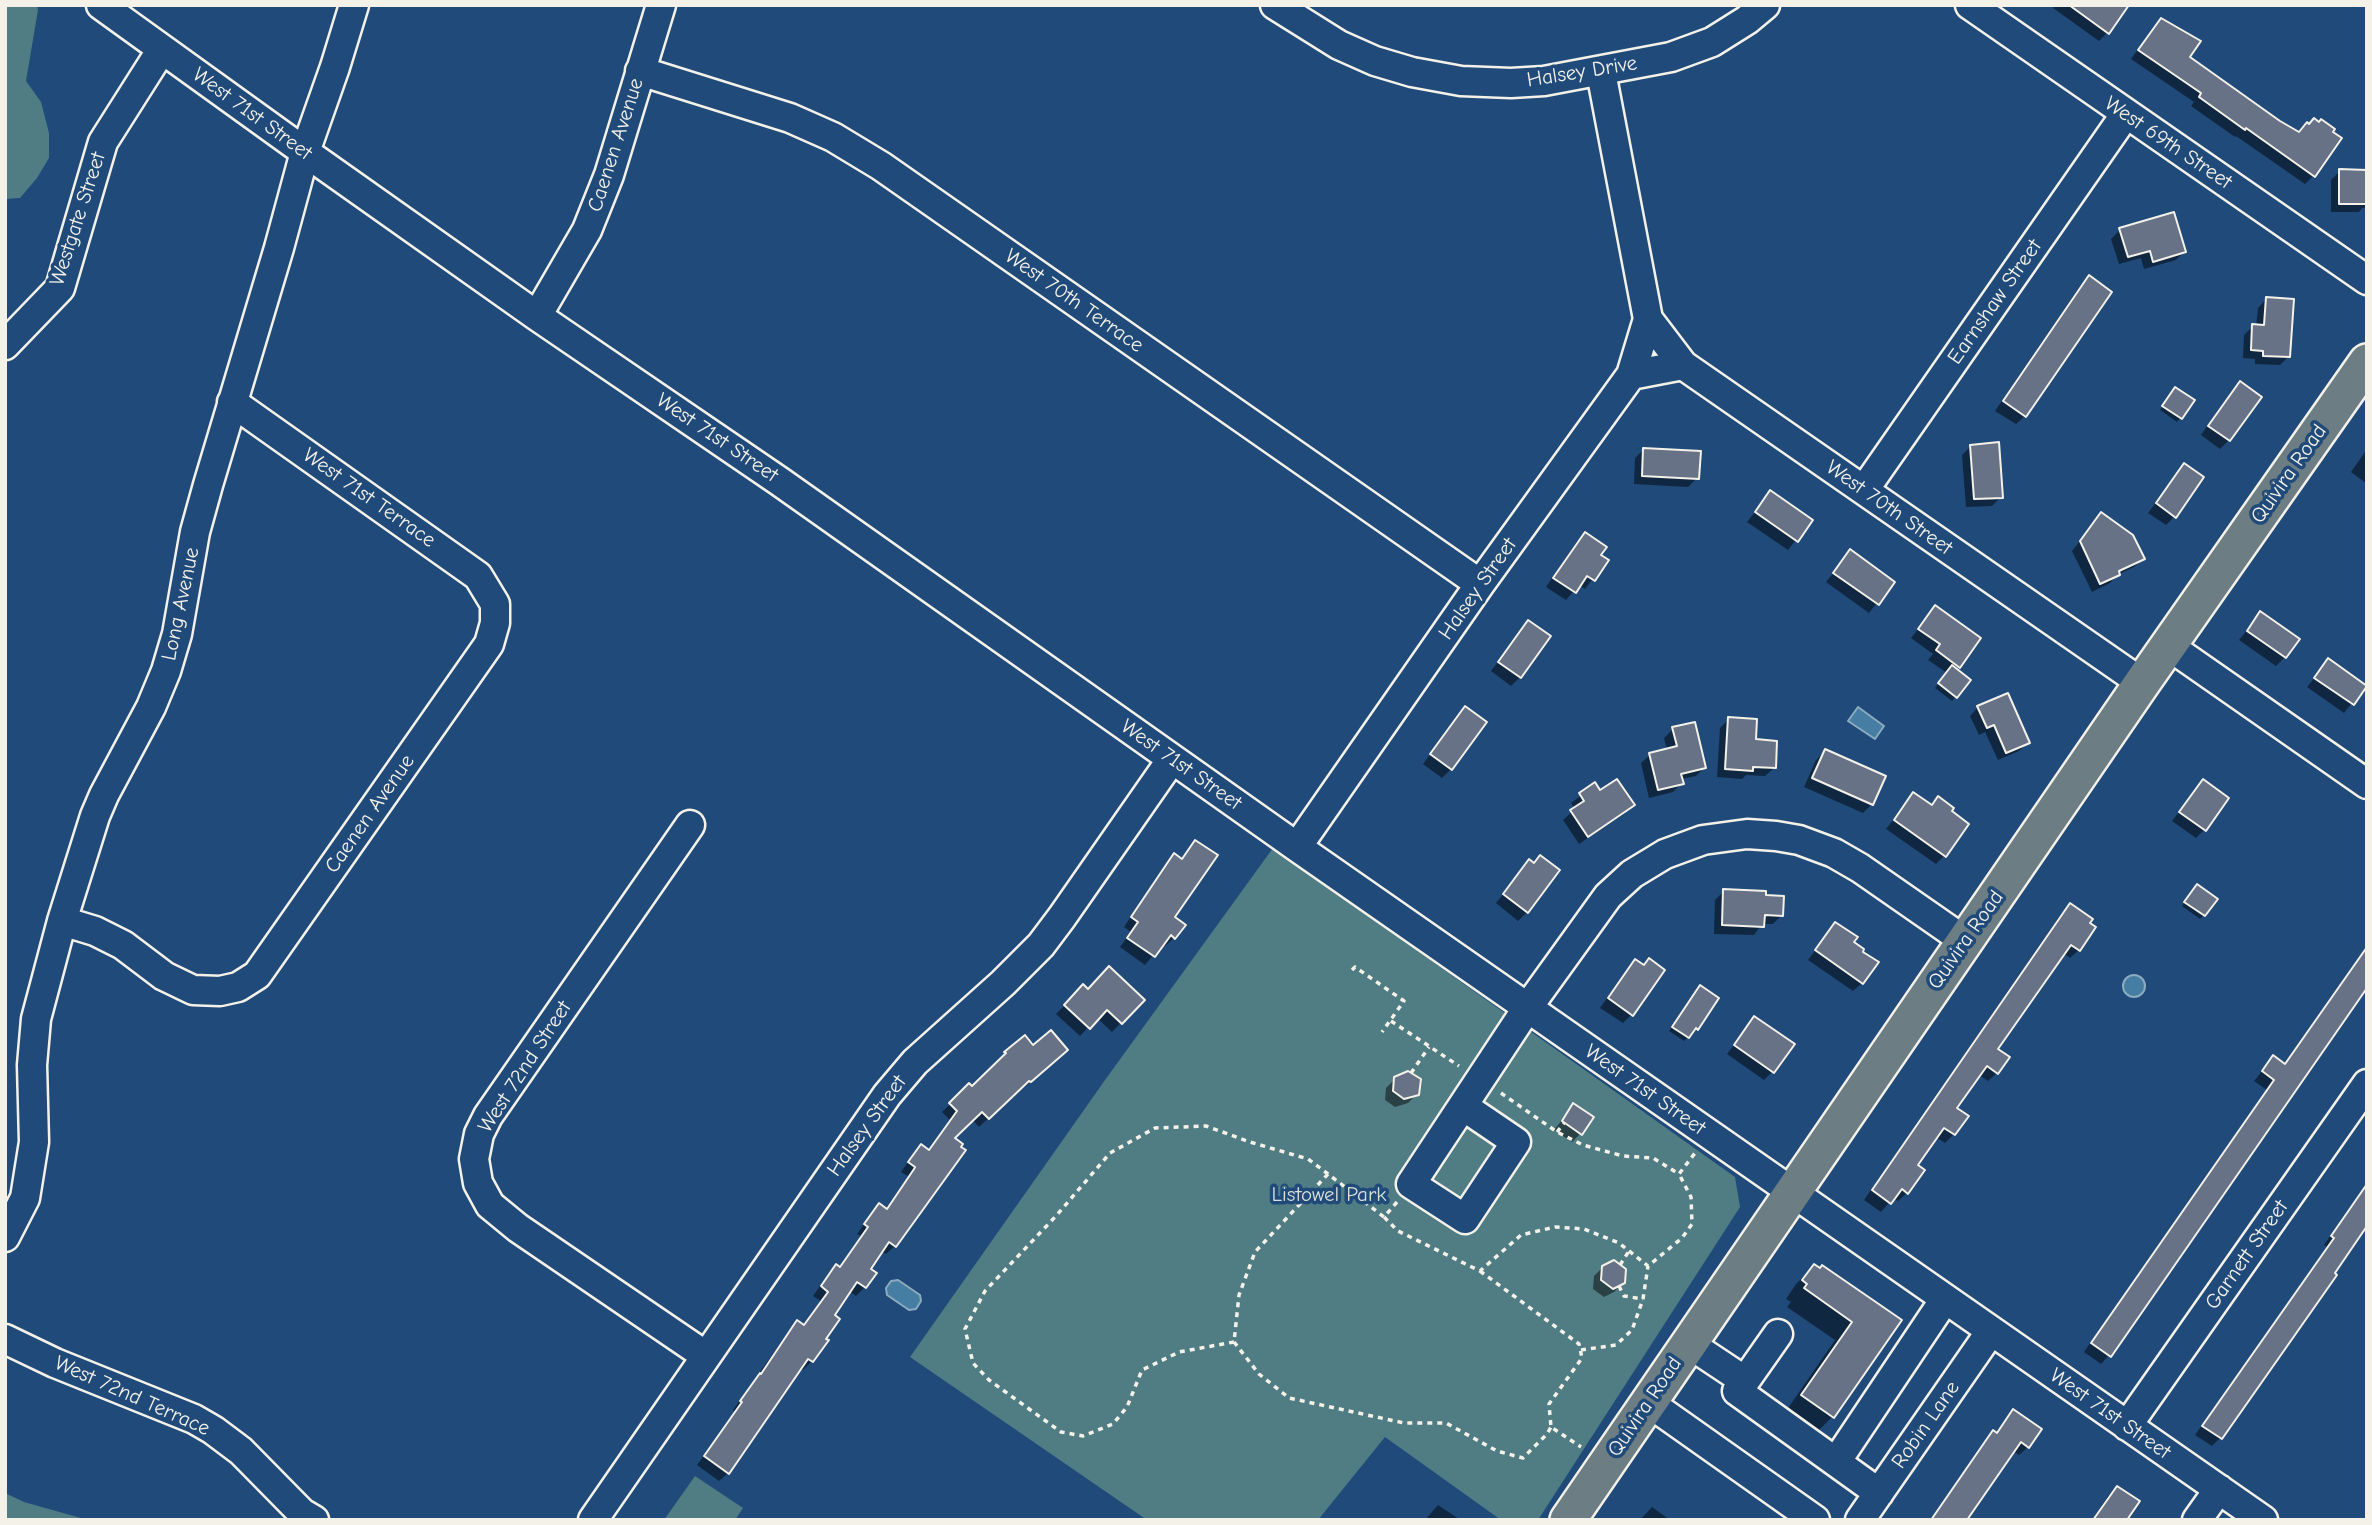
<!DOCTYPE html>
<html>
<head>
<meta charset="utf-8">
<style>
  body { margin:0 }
  #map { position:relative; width:2372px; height:1525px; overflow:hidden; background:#1f4a7a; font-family:"Comic Neue",sans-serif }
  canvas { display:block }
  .frame { position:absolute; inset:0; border:7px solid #f4f1e8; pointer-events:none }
</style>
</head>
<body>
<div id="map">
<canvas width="2372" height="1525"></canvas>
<div class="frame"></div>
</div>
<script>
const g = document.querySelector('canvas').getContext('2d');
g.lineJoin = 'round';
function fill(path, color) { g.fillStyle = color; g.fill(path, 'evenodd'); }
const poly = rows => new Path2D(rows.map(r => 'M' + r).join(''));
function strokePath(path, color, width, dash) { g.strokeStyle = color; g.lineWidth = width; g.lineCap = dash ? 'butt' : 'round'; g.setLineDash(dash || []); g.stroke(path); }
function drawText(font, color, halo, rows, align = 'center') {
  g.font = font + ' "Comic Neue",sans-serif'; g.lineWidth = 7; g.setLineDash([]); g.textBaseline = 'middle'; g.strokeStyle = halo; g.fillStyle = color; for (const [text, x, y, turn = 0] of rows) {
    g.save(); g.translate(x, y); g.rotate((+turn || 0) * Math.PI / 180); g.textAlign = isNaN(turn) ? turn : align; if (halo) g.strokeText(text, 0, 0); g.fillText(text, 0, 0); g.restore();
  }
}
fill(poly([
  [5,5,37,5,38,10,26,81,41,102,49,133,49,158,37,178,20,198,5,199],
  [1273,848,1735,1177,1740,1207,1538,1520,1501,1520,1385,1437,1318,1520,1147,1520,910,1357,1105,1080],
  [695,1476,743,1508,735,1520,664,1520],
  [5,1493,24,1502,88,1520,5,1520]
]), '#507c84');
const water = poly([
  [1858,707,1884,726,1875,739,1848,721,1858,707],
  '2123 986a11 11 0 1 1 22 0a11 11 0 1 1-22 0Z',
  [898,1280,920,1295,921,1301,916,1309,909,1310,887,1295,886,1288,891,1281,898,1280]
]);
fill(water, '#467da2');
strokePath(water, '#8cabbe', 2);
fill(poly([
  [2055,5,2115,5,2108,32,2099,41,2053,8],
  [2161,20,2187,57,2297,134,2314,175,2305,184,2236,136,2235,137,2191,106,2194,102,2131,59,2152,29],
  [2367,169,2367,208,2362,208,2359,212,2331,212,2331,180,2340,171,2364,171],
  [2120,230,2184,252,2176,260,2144,269,2141,258,2119,264,2111,239],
  [2089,277,2025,416,2016,424,1995,411,2080,286],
  [2266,299,2289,356,2280,365,2255,364,2255,359,2243,358,2244,335,2253,326,2256,326,2258,308],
  [2240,383,2229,440,2220,449,2201,435,2231,392],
  [2172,393,2193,401,2177,422,2160,410],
  [1971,446,2001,497,1992,506,1966,507,1962,455],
  [1644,449,1697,478,1688,487,1634,484,1635,458],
  [2367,449,2367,484,2351,472],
  [2184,466,2174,517,2166,525,2148,513],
  [1771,492,1811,521,1788,550,1747,522],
  [2101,514,2143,559,2134,567,2117,575,2110,583,2092,592,2072,551],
  [1585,534,1599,555,1606,561,1585,589,1579,585,1566,600,1546,587,1576,543],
  [1850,552,1893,582,1869,613,1826,582],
  [1935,608,1958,667,1955,669,1969,680,1952,701,1935,688,1947,673,1928,660,1933,654,1911,638],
  [2260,614,2285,657,2276,666,2239,640],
  [1528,623,1520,677,1511,686,1491,671],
  [2328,661,2365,686,2344,713,2307,687],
  [1978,707,2028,742,2019,751,1998,760,1985,732,1979,735,1970,716],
  [1465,708,1451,769,1442,778,1423,764],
  [1729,719,1754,741,1774,768,1765,776,1746,775,1742,779,1717,777,1720,728],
  [1673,729,1705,767,1696,776,1681,779,1682,783,1673,792,1649,798,1641,763,1650,755,1667,750,1664,738],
  [1825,751,1872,804,1863,813,1804,787,1816,760],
  [2203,781,2204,830,2196,838,2172,821],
  [1595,785,1600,792,1632,805,1624,814,1579,844,1563,820,1575,809,1571,803],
  [1914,794,1930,806,1938,799,1944,856,1936,864,1886,829],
  [1195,842,1173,918,1174,938,1165,946,1162,944,1145,965,1120,947,1131,932,1124,927,1166,864,1174,855,1181,859],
  [1529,862,1527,912,1518,921,1496,903],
  [2193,890,2204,915,2200,919,2182,906],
  [1724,891,1764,897,1782,915,1773,924,1762,924,1754,935,1714,934,1715,900],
  [2070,905,2079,950,2070,958,2063,953,1995,1049,1997,1073,1988,1081,1979,1075,1955,1108,1966,1116,1954,1134,1945,1143,1936,1137,1915,1166,1907,1193,1898,1201,1893,1198,1881,1212,1864,1200,2061,914],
  [1835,924,1852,943,1862,983,1853,991,1808,960],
  [2367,946,2367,986,2109,1355,2101,1364,2084,1352,2267,1090,2254,1081,2273,1058,2284,1065],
  [1635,961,1631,1015,1623,1023,1600,1008,1627,970],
  [1083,987,1087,991,1143,1000,1112,1032,1097,1018,1080,1036,1056,1014],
  [1697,991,1717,998,1696,1028,1684,1041,1669,1031],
  [1755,1018,1773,1071,1764,1080,1727,1054],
  [1025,1037,1033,1047,1057,1059,1021,1090,1020,1088,979,1127,972,1119,953,1139,895,1246,886,1254,881,1251,868,1269,865,1287,856,1296,849,1291,832,1315,812,1361,803,1370,800,1368,728,1473,719,1481,697,1465,735,1412,733,1410,789,1331,798,1323,803,1326,821,1301,813,1296,828,1275,836,1266,838,1268,861,1236,857,1234,871,1214,879,1206,885,1210,906,1180,908,1176,901,1172,913,1155,921,1147,928,1151,950,1120,942,1112,969,1086,972,1088,1006,1053],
  [1395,1079,1417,1094,1408,1103,1395,1107,1385,1100,1386,1088],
  [1573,1106,1580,1134,1572,1142,1554,1130],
  [2360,1198,2220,1438,2212,1446,2195,1435,2327,1247,2324,1245,2350,1207],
  [1814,1266,1899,1320,1832,1417,1814,1435,1784,1414,1835,1340,1787,1307,1791,1302,1786,1299,1796,1284],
  [1603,1267,1623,1283,1614,1292,1604,1297,1593,1289,1594,1276],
  [2013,1412,2028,1447,2019,1455,2013,1451,1965,1520,1930,1520,1985,1441,1994,1433,1995,1434],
  [2117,1488,2125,1520,2092,1520,2108,1496],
  [1438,1505,1459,1519,1458,1520,1425,1520],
  [1652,1507,1670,1520,1640,1520]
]), '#0007');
const building = poly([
  [2069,5,2129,5,2109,34,2069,5],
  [2161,18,2201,41,2190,57,2280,121,2299,132,2307,122,2309,124,2314,118,2319,122,2321,119,2335,129,2333,132,2342,138,2315,177,2246,128,2245,130,2199,97,2201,93,2138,50,2161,18],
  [2339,169,2367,170,2367,204,2339,204,2339,169],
  [2174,212,2186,252,2153,262,2150,251,2128,257,2119,228,2174,212],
  [2089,275,2112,292,2026,417,2003,401,2089,275],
  [2266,297,2294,299,2290,357,2263,356,2263,351,2251,350,2252,324,2264,325,2266,297],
  [2240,381,2262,397,2230,441,2208,426,2240,381],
  [2175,387,2195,400,2182,419,2162,406,2175,387],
  [1999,442,2003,498,1974,499,1970,445,1999,442],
  [1643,448,1701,451,1699,479,1642,476,1643,448],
  [2184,463,2204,477,2176,518,2156,503,2184,463],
  [1770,490,1813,520,1798,542,1755,512,1770,490],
  [2101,512,2133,535,2145,559,2119,571,2120,575,2100,584,2080,541,2101,512],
  [1585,532,1607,547,1601,555,1609,560,1595,581,1587,576,1576,593,1553,578,1585,532],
  [1850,549,1895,582,1879,605,1833,573,1850,549],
  [1935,605,1981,638,1960,668,1936,650,1940,644,1918,629,1935,605],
  [2260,611,2300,639,2286,658,2247,631,2260,611],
  [1528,620,1551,636,1521,678,1498,662,1528,620],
  [2328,658,2367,686,2354,705,2314,678,2328,658],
  [1952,665,1971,680,1957,698,1938,683,1952,665],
  [2008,693,2030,743,2006,753,1994,725,1987,728,1977,706,2008,693],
  [1465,706,1487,722,1452,770,1430,754,1465,706],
  [1728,717,1757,719,1756,739,1777,741,1776,768,1753,767,1753,771,1725,769,1728,717],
  [1695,722,1706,768,1681,774,1684,784,1658,790,1649,753,1677,746,1672,727,1695,722],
  [1825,749,1886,776,1873,805,1812,778,1825,749],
  [1617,779,1635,805,1588,837,1570,810,1584,801,1579,793,1595,782,1600,790,1617,779],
  [2203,779,2229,798,2206,831,2179,812,2203,779],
  [1913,792,1932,805,1938,796,1954,808,1952,811,1969,824,1946,857,1894,820,1913,792],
  [1195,840,1218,855,1175,917,1186,925,1175,939,1171,935,1155,957,1127,938,1138,922,1131,917,1174,853,1182,859,1195,840],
  [1540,855,1560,870,1528,913,1503,894,1529,859,1534,863,1540,855],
  [2197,884,2218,899,2205,916,2184,902,2197,884],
  [1723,889,1766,891,1766,895,1784,896,1783,916,1765,915,1764,927,1722,925,1723,889],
  [2070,903,2093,919,2090,923,2096,927,2080,951,2071,945,1998,1049,2010,1057,1998,1074,1987,1066,1957,1108,1969,1116,1955,1135,1944,1128,1918,1165,1925,1170,1908,1194,1902,1189,1891,1204,1872,1190,2070,903],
  [1835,922,1858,937,1854,942,1864,949,1863,952,1879,962,1863,984,1815,950,1835,922],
  [2367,947,2367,988,2111,1357,2091,1343,2274,1080,2262,1071,2273,1055,2285,1064,2367,947],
  [1649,958,1665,970,1633,1016,1608,998,1635,959,1644,965,1649,958],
  [1109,966,1145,1000,1122,1024,1107,1010,1090,1029,1064,1005,1083,984,1088,989,1109,966],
  [1700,985,1719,998,1698,1030,1696,1028,1689,1038,1672,1027,1700,985],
  [1754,1016,1795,1044,1774,1073,1734,1045,1754,1016],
  [1051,1030,1068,1050,1031,1082,1029,1081,989,1119,982,1112,955,1138,963,1144,961,1147,966,1150,896,1247,889,1242,871,1269,877,1273,866,1288,857,1282,835,1315,840,1319,826,1339,829,1340,813,1362,808,1359,729,1474,704,1456,742,1402,740,1401,760,1373,761,1374,797,1320,804,1325,828,1292,821,1286,836,1264,840,1267,868,1227,864,1224,879,1203,887,1209,914,1169,915,1167,908,1162,921,1144,929,1150,957,1111,949,1103,969,1083,972,1086,1006,1053,1004,1052,1025,1035,1033,1045,1051,1030],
  [1408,1071,1421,1079,1419,1095,1404,1099,1393,1091,1394,1077,1408,1071],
  [1573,1103,1594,1117,1582,1135,1562,1121,1573,1103],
  [2367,1184,2367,1226,2335,1273,2337,1275,2222,1439,2202,1426,2334,1238,2331,1236,2367,1184],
  [1614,1260,1626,1269,1625,1283,1613,1289,1601,1280,1602,1266,1614,1260],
  [1814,1264,1820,1268,1822,1265,1902,1320,1834,1418,1801,1395,1852,1322,1804,1288,1807,1284,1802,1280,1814,1264],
  [2013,1409,2042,1429,2029,1448,2021,1442,1967,1520,1931,1520,1993,1430,1997,1433,2013,1409],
  [2117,1486,2140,1501,2127,1520,2093,1520,2117,1486]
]);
fill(building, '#677286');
strokePath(building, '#f4f1e8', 2);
const minor = poly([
  [101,5,305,152,537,316,779,481,1297,847,2263,1520],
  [1275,5,1339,45,1375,61,1412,72,1461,81,1511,83,1544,81,1671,57,1712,42,1747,20,1765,5],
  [1970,5,2367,280],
  [640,71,790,118,833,137,881,166,1480,584],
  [1601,72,1648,319,1683,365,2142,683],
  [537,316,587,230,609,175,661,5],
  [5,345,60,288,103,142,162,49],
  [1631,375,1648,319],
  [1864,490,2125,115],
  [2169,646,2367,784],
  [690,825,488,1116,479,1134,474,1159,478,1183,490,1205,518,1228,706,1356],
  [1297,847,1480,584,1631,375,1683,365],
  [62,921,95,931,123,945,164,976,193,990,220,991,238,987,257,975,489,644,495,623,495,604,478,576,232,402],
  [1463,1106,1516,1142,1465,1219,1411,1184,1528,1007,1608,896,1632,874,1665,854,1703,840,1747,834,1776,836,1799,840,1834,853,1860,868,1965,941],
  [5,1237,25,1198,34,1142,32,1065,36,1019,62,921,95,816,104,795,151,707,166,671,177,634,195,532,208,485,279,248,305,152,335,67,354,5],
  [5,1339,55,1363,194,1419,213,1430,241,1451,302,1513,314,1520],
  [1688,1343,1745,1381,1778,1334],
  [1745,1381,1737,1391,1879,1493],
  [1648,1402,1815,1520],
  [2127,1426,2367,1084],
  [1836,1462,1945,1299],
  [593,1520,887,1095,915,1062,1003,983,1041,945,1062,917,1172,759],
  [1860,1520,1991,1331],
  [2197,1520,2219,1489]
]);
const major = poly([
  [1568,1520,2142,683,2367,362]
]);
strokePath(minor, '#f4f1e8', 33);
strokePath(major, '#f4f1e8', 40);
strokePath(poly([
  [1352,970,1355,967,1404,1001,1382,1032],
  [1391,1021,1459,1066],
  [1411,1073,1429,1047],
  [1501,1093,1557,1132,1583,1145,1623,1156,1653,1158,1679,1174,1695,1153],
  [1557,1132,1564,1123],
  [1328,1174,1255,1252,1239,1295,1234,1342,1179,1352,1142,1370,1127,1407,1113,1424,1083,1436,1061,1432,989,1380,973,1363,965,1329,985,1291,1056,1216,1110,1153,1155,1128,1206,1126,1250,1142,1308,1159,1328,1174,1384,1217],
  [1397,1202,1384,1217,1398,1231,1480,1271,1521,1235,1555,1227,1584,1229,1619,1243,1648,1266,1682,1238,1692,1224,1691,1197,1679,1174],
  [1620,1265,1629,1251],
  [1480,1271,1579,1344,1582,1358,1549,1404,1551,1427,1581,1447],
  [1619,1286,1624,1296,1643,1299],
  [1234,1342,1259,1374,1289,1398,1404,1423,1446,1423,1497,1451,1523,1458,1547,1434,1551,1427],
  [1581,1350,1616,1345,1632,1330,1643,1299,1648,1266]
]), '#f4f1e8', 3.5, [5, 5]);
strokePath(minor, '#1f4a7a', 28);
strokePath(major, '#6c7e84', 35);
drawText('21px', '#f4f1e8', '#1f4a7a', [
  ["Halsey Drive",1582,72,-9],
  ["West 71st Street",252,114,36],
  ["West 69th Street",2168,143,34],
  ["Caenen Avenue",616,145,-72],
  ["Westgate Street",78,219,-72],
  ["West 70th Terrace",1074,301,35],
  ["Earnshaw Street",1995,302,-55],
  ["West 71st Street",717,438,34],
  ["Quivira Road",2289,474,-55],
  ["West 71st Terrace",369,498,35],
  ["West 70th Street",1889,508,35],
  ["Halsey Street",1478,589,-55],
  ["Long Avenue",181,604,-78],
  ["West 71st Street",1181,765,35],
  ["Caenen Avenue",370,814,-55],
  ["Quivira Road",1966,940,-55],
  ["West 72nd Street",525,1067,-57],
  ["West 71st Street",1645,1090,35],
  ["Halsey Street",867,1126,-54],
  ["Garnett Street",2247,1255,-55],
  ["West 72nd Terrace",132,1396,24],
  ["Quivira Road",1645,1407,-56],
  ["West 71st Street",2110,1414,35],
  ["Robin Lane",1926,1425,-55]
]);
drawText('21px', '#dbdfd9', '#1f4a7a', [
  ["Listowel Park",1329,1195]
]);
</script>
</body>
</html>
